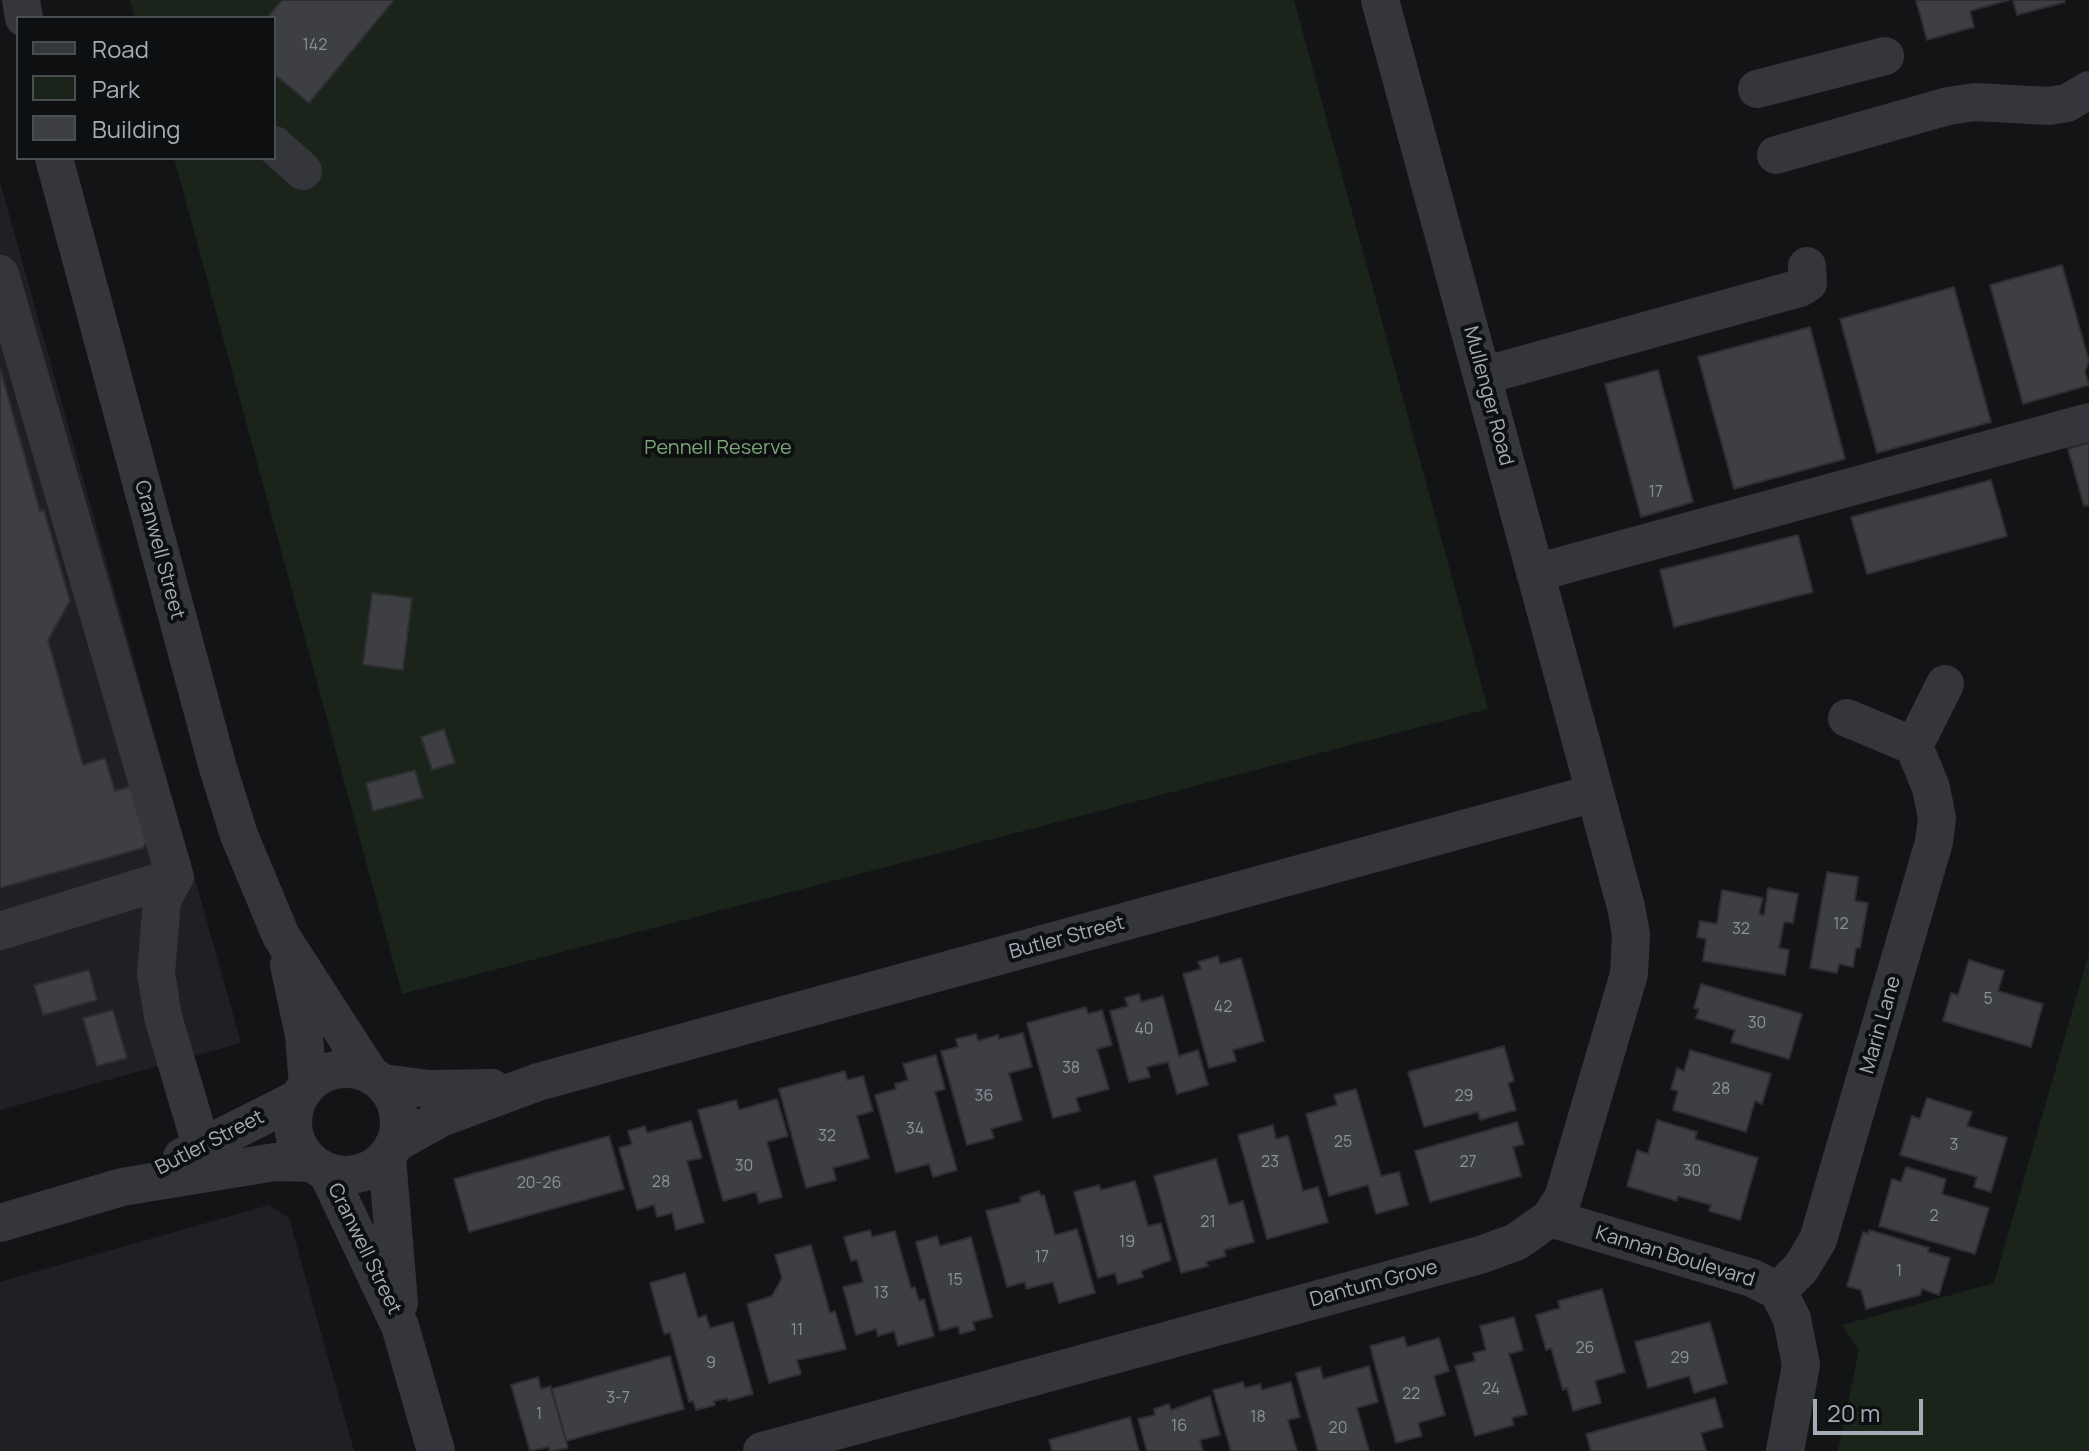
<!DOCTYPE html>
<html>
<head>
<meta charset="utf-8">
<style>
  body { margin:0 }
  #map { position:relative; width:2089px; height:1451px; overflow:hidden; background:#131416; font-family:Manrope,sans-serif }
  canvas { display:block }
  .legend { position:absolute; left:16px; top:16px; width:260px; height:144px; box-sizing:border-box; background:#0e0f11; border:2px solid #4a4e53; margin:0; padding:10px 14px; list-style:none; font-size:24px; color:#a4acb7 }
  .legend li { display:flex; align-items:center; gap:16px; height:40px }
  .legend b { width:40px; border:2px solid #4a4e53 }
  .scale { position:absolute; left:1813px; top:1399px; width:110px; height:36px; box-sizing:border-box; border:4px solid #a4acb7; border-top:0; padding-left:10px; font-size:24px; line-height:28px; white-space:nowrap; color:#a4acb7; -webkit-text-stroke:6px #0e0f11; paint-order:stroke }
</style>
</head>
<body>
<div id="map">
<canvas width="2089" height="1451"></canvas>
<ul class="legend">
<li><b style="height:10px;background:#34363b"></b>Road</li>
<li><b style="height:22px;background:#1b241b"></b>Park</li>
<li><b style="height:22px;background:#3d3f43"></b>Building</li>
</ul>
<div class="scale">20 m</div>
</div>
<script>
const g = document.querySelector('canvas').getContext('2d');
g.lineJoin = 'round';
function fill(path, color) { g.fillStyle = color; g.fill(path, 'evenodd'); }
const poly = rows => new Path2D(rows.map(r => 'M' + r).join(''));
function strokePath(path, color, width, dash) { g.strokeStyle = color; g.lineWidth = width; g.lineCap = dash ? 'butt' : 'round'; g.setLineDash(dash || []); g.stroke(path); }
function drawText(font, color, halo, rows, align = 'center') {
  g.font = font + ' Manrope,sans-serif'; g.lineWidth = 8; g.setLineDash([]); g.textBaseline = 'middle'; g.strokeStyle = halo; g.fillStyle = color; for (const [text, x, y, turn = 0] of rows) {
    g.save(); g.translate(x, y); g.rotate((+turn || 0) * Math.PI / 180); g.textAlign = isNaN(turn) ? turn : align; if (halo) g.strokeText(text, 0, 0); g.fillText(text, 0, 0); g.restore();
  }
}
fill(poly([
  [0,182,241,1043,0,1110],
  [269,1205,289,1218,354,1451,0,1451,0,1282]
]), '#1f2023');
fill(poly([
  [130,0,1294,0,1488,709,402,994,174,158,274,158,274,18,135,18],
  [2089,953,2089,1451,1838,1451,1859,1350,1842,1325,1994,1283]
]), '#1b241b');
const building = poly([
  [282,0,394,0,309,103,274,74,274,18,267,18,282,0],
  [1916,0,2009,0,1970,11,1974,27,1927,40,1916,0],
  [2013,0,2064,0,2065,2,2017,15,2013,0],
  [2062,265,2089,361,2085,372,2089,385,2023,404,1990,285,2062,265],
  [1954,287,1991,422,1877,453,1840,319,1954,287],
  [1810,327,1845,459,1734,489,1698,357,1810,327],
  [0,368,40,511,44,510,70,601,48,640,83,765,105,758,115,791,141,783,154,830,143,848,0,888,0,368],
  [1658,370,1693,502,1641,517,1605,384,1658,370],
  [2089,443,2089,505,2084,506,2068,449,2089,443],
  [1991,480,2007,536,1867,574,1851,517,1991,480],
  [1798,535,1813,592,1674,627,1660,570,1798,535],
  [372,593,412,598,403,670,363,665,372,593],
  [444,729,455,763,432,770,421,737,444,729],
  [415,770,423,798,373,811,366,783,415,770],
  [1827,872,1858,877,1855,901,1868,903,1860,948,1856,948,1853,967,1839,964,1837,973,1810,968,1827,872],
  [1768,888,1798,894,1793,923,1784,922,1779,948,1789,950,1785,975,1703,961,1706,939,1697,937,1700,921,1717,924,1722,890,1763,898,1759,914,1764,915,1768,888],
  [1218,956,1220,964,1241,958,1264,1041,1233,1050,1236,1061,1209,1068,1183,974,1201,969,1198,962,1218,956],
  [1969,960,2004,971,1998,991,2043,1004,2031,1047,1943,1021,1951,993,1958,995,1969,960],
  [89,970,97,1000,43,1015,34,985,89,970],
  [1701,984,1802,1014,1789,1059,1731,1042,1735,1030,1696,1018,1699,1009,1694,1008,1701,984],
  [1139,994,1141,1002,1163,996,1179,1056,1198,1050,1208,1085,1177,1094,1168,1062,1147,1067,1150,1077,1129,1082,1110,1011,1128,1006,1125,998,1139,994],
  [1086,1007,1088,1014,1102,1010,1112,1045,1097,1049,1109,1089,1076,1098,1080,1111,1053,1118,1027,1023,1086,1007],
  [113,1010,127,1058,97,1066,83,1018,113,1010],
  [1023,1033,1032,1067,1009,1073,1022,1120,991,1129,994,1138,967,1145,941,1051,958,1047,956,1039,976,1034,978,1041,998,1035,999,1039,1023,1033],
  [1504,1046,1514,1081,1508,1083,1516,1110,1480,1120,1478,1112,1424,1127,1408,1072,1504,1046],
  [1690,1050,1771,1074,1762,1104,1755,1101,1746,1132,1673,1110,1678,1091,1671,1089,1677,1068,1684,1071,1690,1050],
  [936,1055,945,1089,935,1092,957,1170,933,1177,929,1164,896,1173,875,1095,896,1089,895,1084,908,1080,903,1064,936,1055],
  [845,1071,847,1080,863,1076,873,1111,857,1116,869,1158,833,1168,836,1180,806,1188,779,1089,845,1071],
  [1356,1089,1381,1176,1399,1172,1408,1205,1376,1214,1368,1185,1329,1196,1306,1114,1337,1105,1334,1095,1356,1089],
  [1927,1098,1972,1112,1967,1126,2007,1138,1991,1192,1974,1187,1977,1177,1900,1155,1912,1116,1920,1119,1927,1098],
  [777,1099,788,1136,767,1142,782,1197,759,1203,756,1192,723,1201,698,1110,736,1100,739,1110,777,1099],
  [1657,1120,1697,1132,1695,1139,1758,1158,1740,1220,1709,1211,1711,1205,1678,1196,1677,1201,1627,1186,1637,1150,1648,1154,1657,1120],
  [691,1121,702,1158,687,1161,704,1222,676,1230,672,1213,657,1217,654,1205,637,1210,619,1148,632,1144,628,1131,645,1126,647,1133,691,1121],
  [1517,1122,1524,1144,1513,1147,1521,1176,1430,1202,1415,1151,1517,1122],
  [1273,1125,1276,1139,1288,1136,1303,1191,1318,1187,1328,1222,1267,1239,1238,1135,1273,1125],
  [609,1136,624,1189,469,1232,454,1179,609,1136],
  [1216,1159,1229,1205,1243,1201,1254,1242,1224,1250,1226,1256,1206,1262,1208,1266,1181,1273,1154,1176,1216,1159],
  [1906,1167,1946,1179,1942,1194,1989,1208,1975,1254,1879,1226,1892,1179,1901,1182,1906,1167],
  [1135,1181,1148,1226,1161,1223,1171,1260,1141,1271,1143,1277,1118,1284,1115,1273,1098,1278,1074,1192,1099,1185,1101,1190,1135,1181],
  [1039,1191,1041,1196,1044,1195,1055,1235,1077,1229,1095,1293,1059,1303,1053,1282,1026,1289,1025,1282,1007,1287,986,1211,1021,1202,1020,1197,1039,1191],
  [870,1230,872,1237,895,1231,911,1288,915,1287,919,1301,924,1299,934,1336,898,1346,894,1331,878,1336,876,1329,856,1335,843,1287,863,1282,857,1260,851,1261,844,1237,870,1230],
  [1869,1230,1929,1248,1928,1252,1950,1258,1939,1295,1922,1289,1920,1295,1866,1309,1861,1290,1847,1286,1863,1232,1868,1234,1869,1230],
  [937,1236,940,1246,971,1237,992,1317,973,1322,975,1330,960,1334,958,1326,940,1331,916,1242,937,1236],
  [811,1245,830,1313,835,1311,846,1349,797,1360,801,1374,769,1383,747,1304,772,1296,782,1278,775,1255,811,1245],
  [685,1273,698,1318,706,1315,710,1328,733,1322,753,1394,728,1401,727,1398,714,1401,715,1405,696,1410,693,1401,689,1402,670,1333,664,1334,650,1283,685,1273],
  [1602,1289,1625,1372,1595,1381,1601,1403,1573,1411,1567,1388,1563,1390,1551,1348,1546,1350,1536,1315,1560,1308,1558,1301,1602,1289],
  [1514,1317,1523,1350,1509,1354,1527,1414,1512,1418,1514,1425,1475,1436,1455,1366,1475,1361,1473,1353,1486,1350,1480,1326,1514,1317],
  [1710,1322,1727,1383,1694,1393,1689,1376,1648,1388,1635,1342,1710,1322],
  [1404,1337,1407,1347,1439,1338,1449,1371,1434,1376,1445,1415,1418,1423,1422,1436,1396,1443,1370,1346,1404,1337],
  [670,1356,684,1409,566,1441,551,1389,670,1356],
  [1369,1366,1378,1402,1357,1408,1369,1451,1318,1451,1296,1373,1320,1367,1323,1379,1369,1366],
  [538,1377,541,1389,551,1386,568,1448,550,1451,549,1447,530,1451,511,1385,538,1377],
  [1243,1382,1245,1388,1260,1384,1262,1390,1291,1382,1300,1417,1288,1420,1297,1451,1231,1451,1213,1390,1243,1382],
  [1210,1396,1220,1435,1200,1440,1203,1451,1147,1451,1138,1419,1155,1415,1154,1409,1169,1404,1171,1410,1210,1396],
  [1715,1398,1723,1427,1701,1433,1706,1451,1591,1451,1586,1434,1715,1398],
  [1130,1417,1139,1451,1052,1451,1049,1440,1130,1417]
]);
fill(building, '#3d3f43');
strokePath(building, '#2d2e32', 2);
strokePath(poly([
  [21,0,24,18],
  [1757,89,1885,56],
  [274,145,303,171],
  [1776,155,1948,106,1975,102,2049,106,2067,103,2089,90],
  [54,158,218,768,239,835,281,936,370,1074],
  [0,274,175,877,162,900,156,973,163,1017,209,1172],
  [1482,376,1800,288,1808,283,1807,266],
  [1535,573,2089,422],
  [1847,718,1914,746,1945,684],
  [0,931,175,877],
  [289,965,304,1035,308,1085],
  '293 1122a53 53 0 1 1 106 0a53 53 0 1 1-106 0Z',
  [383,1083,429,1089,492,1088],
  [396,1143,441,1118,538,1082,1595,793],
  [182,1157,297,1099],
  [387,1157,399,1303],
  [327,1172,400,1326,436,1451],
  [1550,1218,1752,1278,1778,1291,1792,1319,1801,1365,1785,1451],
  [0,1223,122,1187,275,1162,312,1163],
  [1778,1291,1801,1268,1818,1240,1934,842,1937,818,1931,788,1914,746],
  [762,1451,1480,1255,1516,1242,1550,1218,1563,1198,1629,974,1631,934,1626,907,1380,0]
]), '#34363b', 38);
drawText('16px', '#8a919a', null, [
  ["142",315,46],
  ["17",1656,493],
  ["12",1841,925],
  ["32",1741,930],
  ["5",1988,1000],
  ["42",1223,1008],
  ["30",1757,1024],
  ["40",1144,1030],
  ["38",1071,1069],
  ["28",1721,1090],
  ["36",984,1097],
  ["29",1464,1097],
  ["34",915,1130],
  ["32",827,1137],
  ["25",1343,1143],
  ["3",1954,1146],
  ["23",1270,1163],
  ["27",1468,1163],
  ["30",744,1167],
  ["30",1692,1172],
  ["28",661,1183],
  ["20-26",539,1184],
  ["2",1934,1217],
  ["21",1208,1223],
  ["19",1127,1243],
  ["17",1042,1258],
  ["1",1899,1272],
  ["15",955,1281],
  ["13",881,1294],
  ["11",797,1331],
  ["26",1585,1349],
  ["29",1680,1359],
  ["9",711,1364],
  ["24",1491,1390],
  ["22",1411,1395],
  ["3-7",618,1399],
  ["1",539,1415],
  ["18",1258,1418],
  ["16",1179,1427],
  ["20",1338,1429]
]);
drawText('20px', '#a4acb7', '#0e0f11', [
  ["Mullenger Road",1488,396,75],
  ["Cranwell Street",159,550,75],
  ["Butler Street",1067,938,-15],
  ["Marin Lane",1881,1025,-74],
  ["Butler Street",210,1143,-27],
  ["Cranwell Street",364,1249,64],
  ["Kannan Boulevard",1675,1257,17],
  ["Dantum Grove",1374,1284,-15]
]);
drawText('20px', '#7ba479', '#0e0f11', [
  ["Pennell Reserve",718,448]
]);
</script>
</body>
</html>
